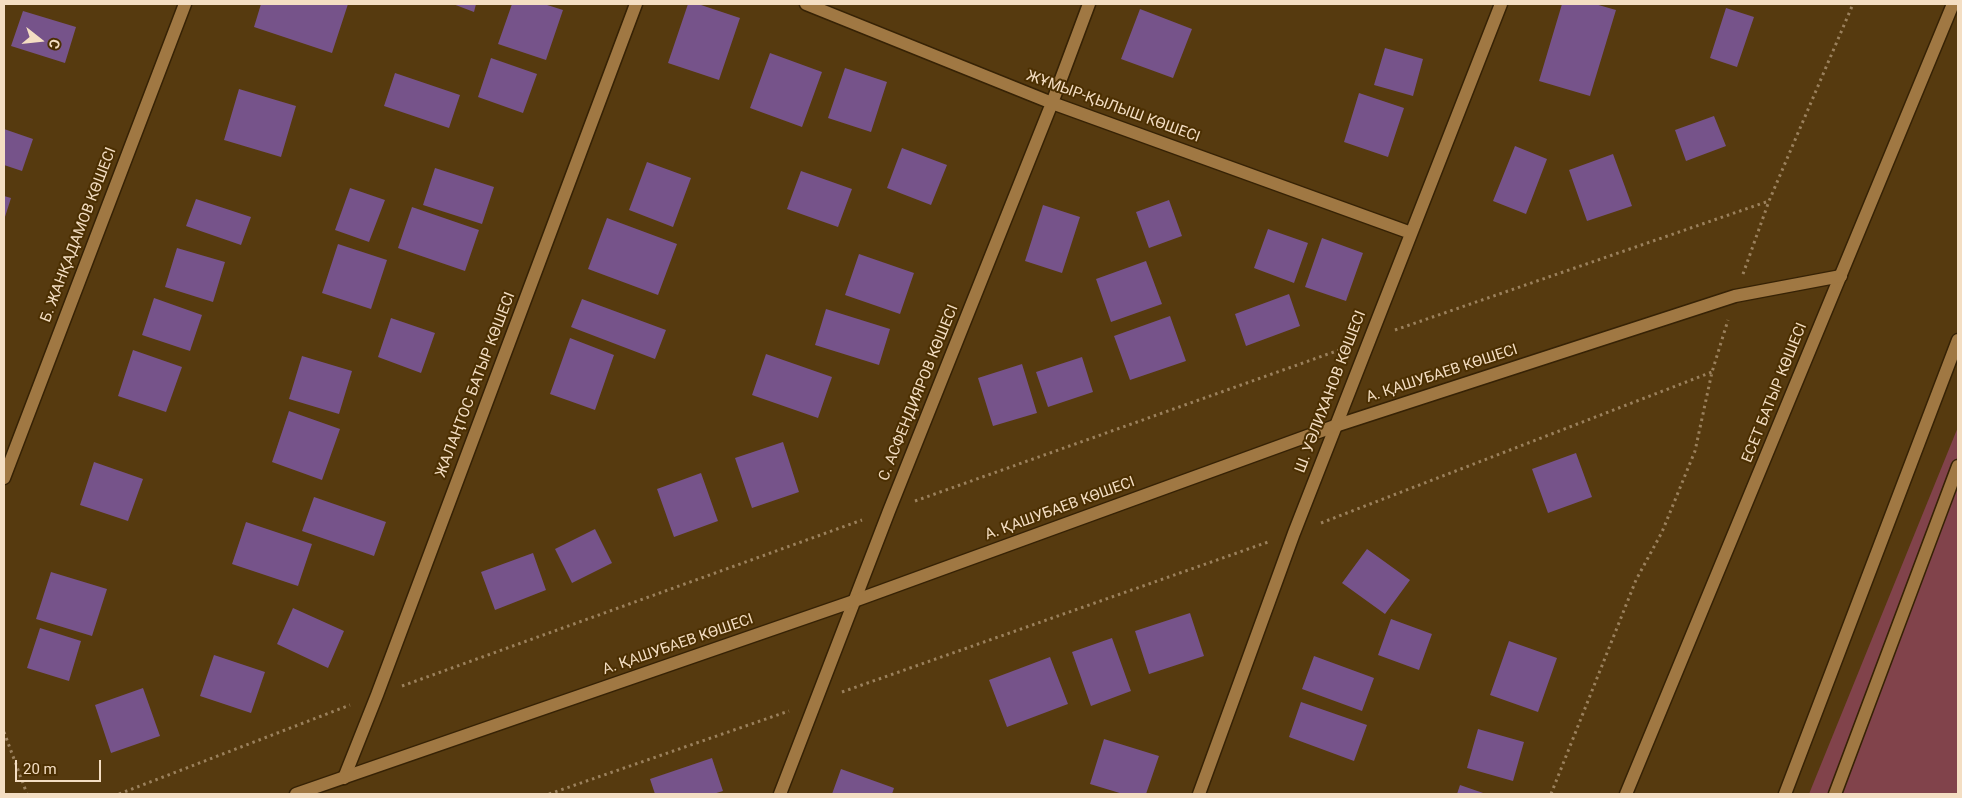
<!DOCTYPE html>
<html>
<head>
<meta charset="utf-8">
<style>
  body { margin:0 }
  #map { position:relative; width:1962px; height:798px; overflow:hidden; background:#563a0f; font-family:Roboto,sans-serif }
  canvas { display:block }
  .frame { position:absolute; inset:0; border:5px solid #f4dec3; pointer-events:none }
  .north { position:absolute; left:15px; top:15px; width:50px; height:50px; -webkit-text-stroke:4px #4b2f02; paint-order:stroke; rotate:106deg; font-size:14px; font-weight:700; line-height:20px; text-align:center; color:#f4dec3 }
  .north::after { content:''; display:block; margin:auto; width:18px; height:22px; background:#f4dec3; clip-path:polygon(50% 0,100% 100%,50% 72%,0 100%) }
  .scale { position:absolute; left:15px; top:760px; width:86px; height:22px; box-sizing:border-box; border:2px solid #f4dec3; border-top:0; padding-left:6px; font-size:15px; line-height:18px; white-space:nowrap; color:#f4dec3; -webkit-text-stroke:4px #4b2f02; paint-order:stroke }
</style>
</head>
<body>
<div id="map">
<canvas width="1962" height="798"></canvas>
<div class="frame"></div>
<div class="north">С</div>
<div class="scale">20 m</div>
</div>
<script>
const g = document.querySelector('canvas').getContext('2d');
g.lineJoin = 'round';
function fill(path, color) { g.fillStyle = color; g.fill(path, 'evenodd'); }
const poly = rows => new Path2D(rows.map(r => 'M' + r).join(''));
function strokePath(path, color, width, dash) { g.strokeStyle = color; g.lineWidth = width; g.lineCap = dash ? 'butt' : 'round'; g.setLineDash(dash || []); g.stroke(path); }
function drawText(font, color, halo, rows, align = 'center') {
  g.font = font + ' Roboto,sans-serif'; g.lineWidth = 4; g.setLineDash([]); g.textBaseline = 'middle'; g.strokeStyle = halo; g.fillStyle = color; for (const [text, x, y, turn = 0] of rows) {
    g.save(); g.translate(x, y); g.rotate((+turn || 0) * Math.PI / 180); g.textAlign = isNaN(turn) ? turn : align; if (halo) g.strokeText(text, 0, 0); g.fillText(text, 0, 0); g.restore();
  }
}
fill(poly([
  [1958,427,1958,794,1809,794]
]), '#81434b');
fill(poly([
  [261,4,348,4,332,53,254,27],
  [453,4,476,4,474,12],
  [512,4,544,4,563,10,546,60,498,44],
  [688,4,698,4,740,18,719,80,668,63],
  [1562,4,1595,4,1616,10,1590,96,1539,81],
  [1726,8,1754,17,1737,67,1710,58],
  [1140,9,1192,29,1173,78,1121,59],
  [23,11,76,27,65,63,11,46],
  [1385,48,1423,59,1413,96,1374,85],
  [770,53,822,72,802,127,750,108],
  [491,58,537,74,523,113,478,97],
  [845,68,887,82,871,132,828,118],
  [395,73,460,95,449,128,384,106],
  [239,89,296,106,281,157,224,140],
  [1359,93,1404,108,1388,157,1344,142],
  [1714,116,1726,146,1686,161,1675,130],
  [4,129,33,139,22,171,4,165],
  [1515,146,1547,159,1526,214,1493,201],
  [902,148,947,165,931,205,887,188],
  [1613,154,1632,206,1587,221,1569,170],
  [647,162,691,178,673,227,629,210],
  [435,168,494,187,482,224,423,205],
  [801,171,852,189,838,227,787,209],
  [350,188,385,200,369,242,335,230],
  [4,196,11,198,4,220],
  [196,199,251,217,241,245,186,226],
  [1169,200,1182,236,1149,248,1136,212],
  [1043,205,1080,217,1062,273,1025,261],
  [412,207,479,230,465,271,398,248],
  [607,218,677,244,658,295,588,269],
  [1268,229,1308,243,1294,283,1254,268],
  [1322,238,1363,253,1346,301,1305,287],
  [338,244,387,260,371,309,322,293],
  [177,248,225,262,213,302,165,287],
  [859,254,914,273,900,314,845,295],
  [1146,261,1162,304,1111,322,1096,279],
  [1289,294,1300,326,1246,346,1235,314],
  [154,298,202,315,190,351,142,335],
  [582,299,666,330,655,359,571,327],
  [826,309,890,329,879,365,815,345],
  [1170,316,1186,361,1130,380,1114,336],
  [391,318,435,333,421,373,378,357],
  [570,338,614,355,595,410,550,394],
  [133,350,182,367,166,412,118,396],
  [766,354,832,377,818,418,752,395],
  [302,356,352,371,339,414,289,399],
  [1082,357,1093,392,1048,407,1036,372],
  [1022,364,1037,413,993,426,978,378],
  [289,411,340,429,322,480,272,462],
  [783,442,799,492,752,508,735,458],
  [1576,453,1592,497,1548,513,1532,469],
  [94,462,143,479,128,521,80,505],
  [701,473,718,521,674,537,657,489],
  [314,497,386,522,374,556,302,531],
  [246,522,312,544,298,586,232,564],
  [595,529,612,563,572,583,555,549],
  [1367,549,1410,580,1385,614,1342,583],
  [533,553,546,590,495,610,481,572],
  [51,572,107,589,92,636,36,619],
  [293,608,344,631,328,668,277,644],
  [1190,613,1204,656,1149,674,1135,631],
  [1391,619,1432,634,1419,670,1378,655],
  [40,628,81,641,69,681,27,668],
  [1112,638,1131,691,1091,706,1072,652],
  [1509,641,1557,658,1538,712,1490,695],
  [214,655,265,672,251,713,200,696],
  [1314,656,1374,678,1362,711,1302,689],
  [1050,657,1068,704,1007,727,989,680],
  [143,688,160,736,111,753,95,705],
  [1301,702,1367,725,1354,761,1289,737],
  [1478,729,1524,742,1513,781,1467,768],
  [1104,739,1159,756,1146,794,1123,794,1090,784],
  [712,758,723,791,713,794,655,794,650,779],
  [841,769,894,788,892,794,832,794],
  [1460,785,1486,794,1457,794]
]), '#76538a');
const minor = poly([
  [806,4,1052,103,1411,233],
  [4,478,185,4],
  [344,778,377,695,636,4],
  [780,794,889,511,1052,103,1089,4],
  [1199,794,1294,533,1501,4],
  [1626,794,1953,4],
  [1785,794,1958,340],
  [1835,794,1958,466]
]);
const tertiary = poly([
  [296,794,854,601,1335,426,1735,296,1841,276]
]);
strokePath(minor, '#362205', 15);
strokePath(tertiary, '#362205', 15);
strokePath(poly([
  [1743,274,1769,201,1853,4],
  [1395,330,1769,201],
  [915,501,1345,348],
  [1321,523,1712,372],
  [402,686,862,520],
  [842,692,1268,542],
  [4,732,27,794],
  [119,794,350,705],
  [549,794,789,711],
  [1551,794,1636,580,1662,532,1695,451,1712,372,1728,320]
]), '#9b815d', 3, [2.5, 4]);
strokePath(minor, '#a07843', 12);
strokePath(tertiary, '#a07843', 12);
drawText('15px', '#f4dec3', '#4b2f02', [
  ["ЖҰМЫР-ҚЫЛЫШ КӨШЕСІ",1113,107,20],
  ["Б. ЖАНҚАДАМОВ КӨШЕСІ",79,235,-69],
  ["А. ҚАШУБАЕВ КӨШЕСІ",1442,374,-18],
  ["ЖАЛАҢТОС БАТЫР КӨШЕСІ",476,385,-69],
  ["Ш. УӘЛИХАНОВ КӨШЕСІ",1331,392,-69],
  ["С. АСФЕНДИЯРОВ КӨШЕСІ",919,393,-68],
  ["ЕСЕТ БАТЫР КӨШЕСІ",1775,393,-68],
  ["А. ҚАШУБАЕВ КӨШЕСІ",1060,509,-20],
  ["А. ҚАШУБАЕВ КӨШЕСІ",678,645,-19]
]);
</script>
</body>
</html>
